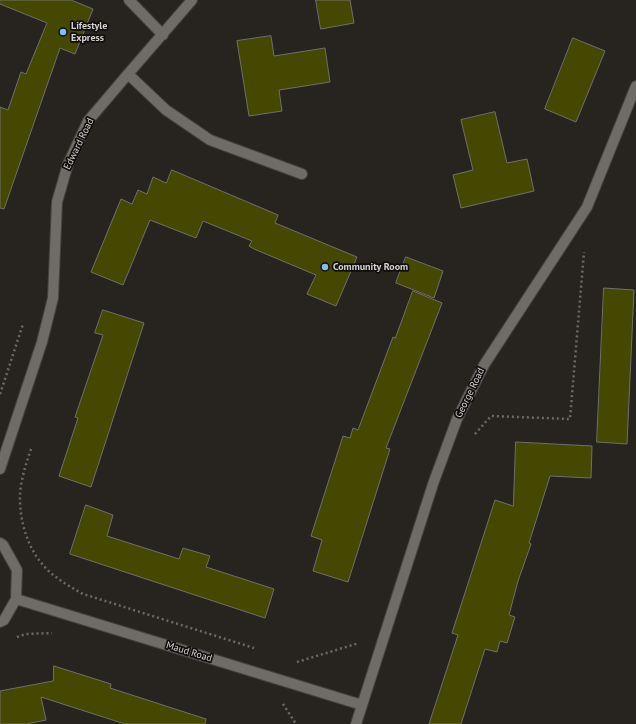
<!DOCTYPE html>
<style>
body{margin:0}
canvas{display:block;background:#272420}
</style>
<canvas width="636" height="724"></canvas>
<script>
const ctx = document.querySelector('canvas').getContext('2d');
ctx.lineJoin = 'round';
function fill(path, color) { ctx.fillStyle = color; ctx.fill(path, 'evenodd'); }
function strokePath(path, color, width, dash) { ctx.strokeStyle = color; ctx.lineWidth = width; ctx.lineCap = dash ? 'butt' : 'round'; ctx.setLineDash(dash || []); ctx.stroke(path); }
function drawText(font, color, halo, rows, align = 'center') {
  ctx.font = font + ' "PT Sans",sans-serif'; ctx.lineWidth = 3.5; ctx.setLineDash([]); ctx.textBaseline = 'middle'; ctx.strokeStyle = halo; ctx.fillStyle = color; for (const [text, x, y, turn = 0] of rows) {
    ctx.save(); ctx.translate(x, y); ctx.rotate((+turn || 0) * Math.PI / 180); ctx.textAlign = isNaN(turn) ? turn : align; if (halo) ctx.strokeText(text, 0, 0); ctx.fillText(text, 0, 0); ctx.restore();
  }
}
const building = new Path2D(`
 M 0,0 L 71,0 L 93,9 L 75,54 L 60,48 L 4,209 L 0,208 L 0,107 L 8,110 L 21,72 L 26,74 L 47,23 L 0,4 Z
 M 316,0 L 350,0 L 354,23 L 321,29 Z
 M 271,36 L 274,56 L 325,48 L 330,82 L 279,90 L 282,111 L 249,116 L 237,41 Z
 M 573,38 L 605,51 L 576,122 L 545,109 Z
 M 495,112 L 507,163 L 527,159 L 534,191 L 461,208 L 453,175 L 473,170 L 461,120 Z
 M 172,170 L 278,215 L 275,223 L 357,257 L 336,306 L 307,294 L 316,275 L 254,249 L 249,246 L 252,241 L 203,221 L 196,238 L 150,220 L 123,285 L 91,272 L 121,199 L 132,204 L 138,190 L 147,194 L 153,177 L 166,183 Z
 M 406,257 L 443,271 L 434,298 L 396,283 Z
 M 604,288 L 634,290 L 627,444 L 597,442 Z
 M 413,291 L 442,303 L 386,448 L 390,449 L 348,582 L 313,571 L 322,540 L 311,536 L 343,436 L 350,438 L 353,428 L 358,430 L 393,337 L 395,338 Z
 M 103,310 L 144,323 L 91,487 L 59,476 L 78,418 L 75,417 L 103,335 L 95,333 Z
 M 516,442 L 592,446 L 591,478 L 550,476 L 529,543 L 531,544 L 518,581 L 509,615 L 515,617 L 507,643 L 500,641 L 497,652 L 485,649 L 461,724 L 429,724 L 458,635 L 452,633 L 495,500 L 513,506 Z
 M 86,505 L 113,515 L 107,536 L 179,559 L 183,548 L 210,556 L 206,567 L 274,589 L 265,618 L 70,554 Z
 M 54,666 L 111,684 L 110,688 L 206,719 L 205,724 L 125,724 L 41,697 L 46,720 L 26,724 L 0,724 L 0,691 L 53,681 Z`);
fill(building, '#444801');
strokePath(building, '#6f706a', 1);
const minor = new Path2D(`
 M 129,0 L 163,35
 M 128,74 L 192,0
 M 0,469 L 42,342 L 53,298 L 57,202 L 68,164 L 88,121 L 128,74 L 166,110 L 210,140 L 302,174
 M 0,543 L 3,545 L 17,570 L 16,599 L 4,620 L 0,622
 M 16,599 L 362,705
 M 356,724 L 433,484 L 457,419 L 484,365 L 587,207 L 636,86`);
strokePath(minor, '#43413e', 12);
strokePath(new Path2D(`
 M 0,394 L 23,324
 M 475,434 L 491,416 L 570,419 L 584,252
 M 31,449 C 26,464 21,479 20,494 C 19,519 27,547 43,565 C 54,578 69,586 83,594 L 254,648
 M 17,637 L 26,634 L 52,633
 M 297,662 L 359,643
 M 283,704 L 296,724`), '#6c6a66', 2.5, [2, 3]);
strokePath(minor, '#6f6c67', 10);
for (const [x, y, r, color] of [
 [63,32,4,"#83bcfa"],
 [325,267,4,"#83bcfa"]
]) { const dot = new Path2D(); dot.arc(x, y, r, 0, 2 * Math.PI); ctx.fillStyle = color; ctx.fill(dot); strokePath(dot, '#0f0e0c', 1.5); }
drawText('bold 10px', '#d6d4d2', '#0f0e0c', [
 ["Lifestyle",71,26],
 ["Express",71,38],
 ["Community Room",333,267]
], 'left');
drawText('10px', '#d6d4d2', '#0f0e0c', [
 ["Edward Road",79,144,-64],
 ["George Road",470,393,-64],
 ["Maud Road",189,652,17]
]);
</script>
